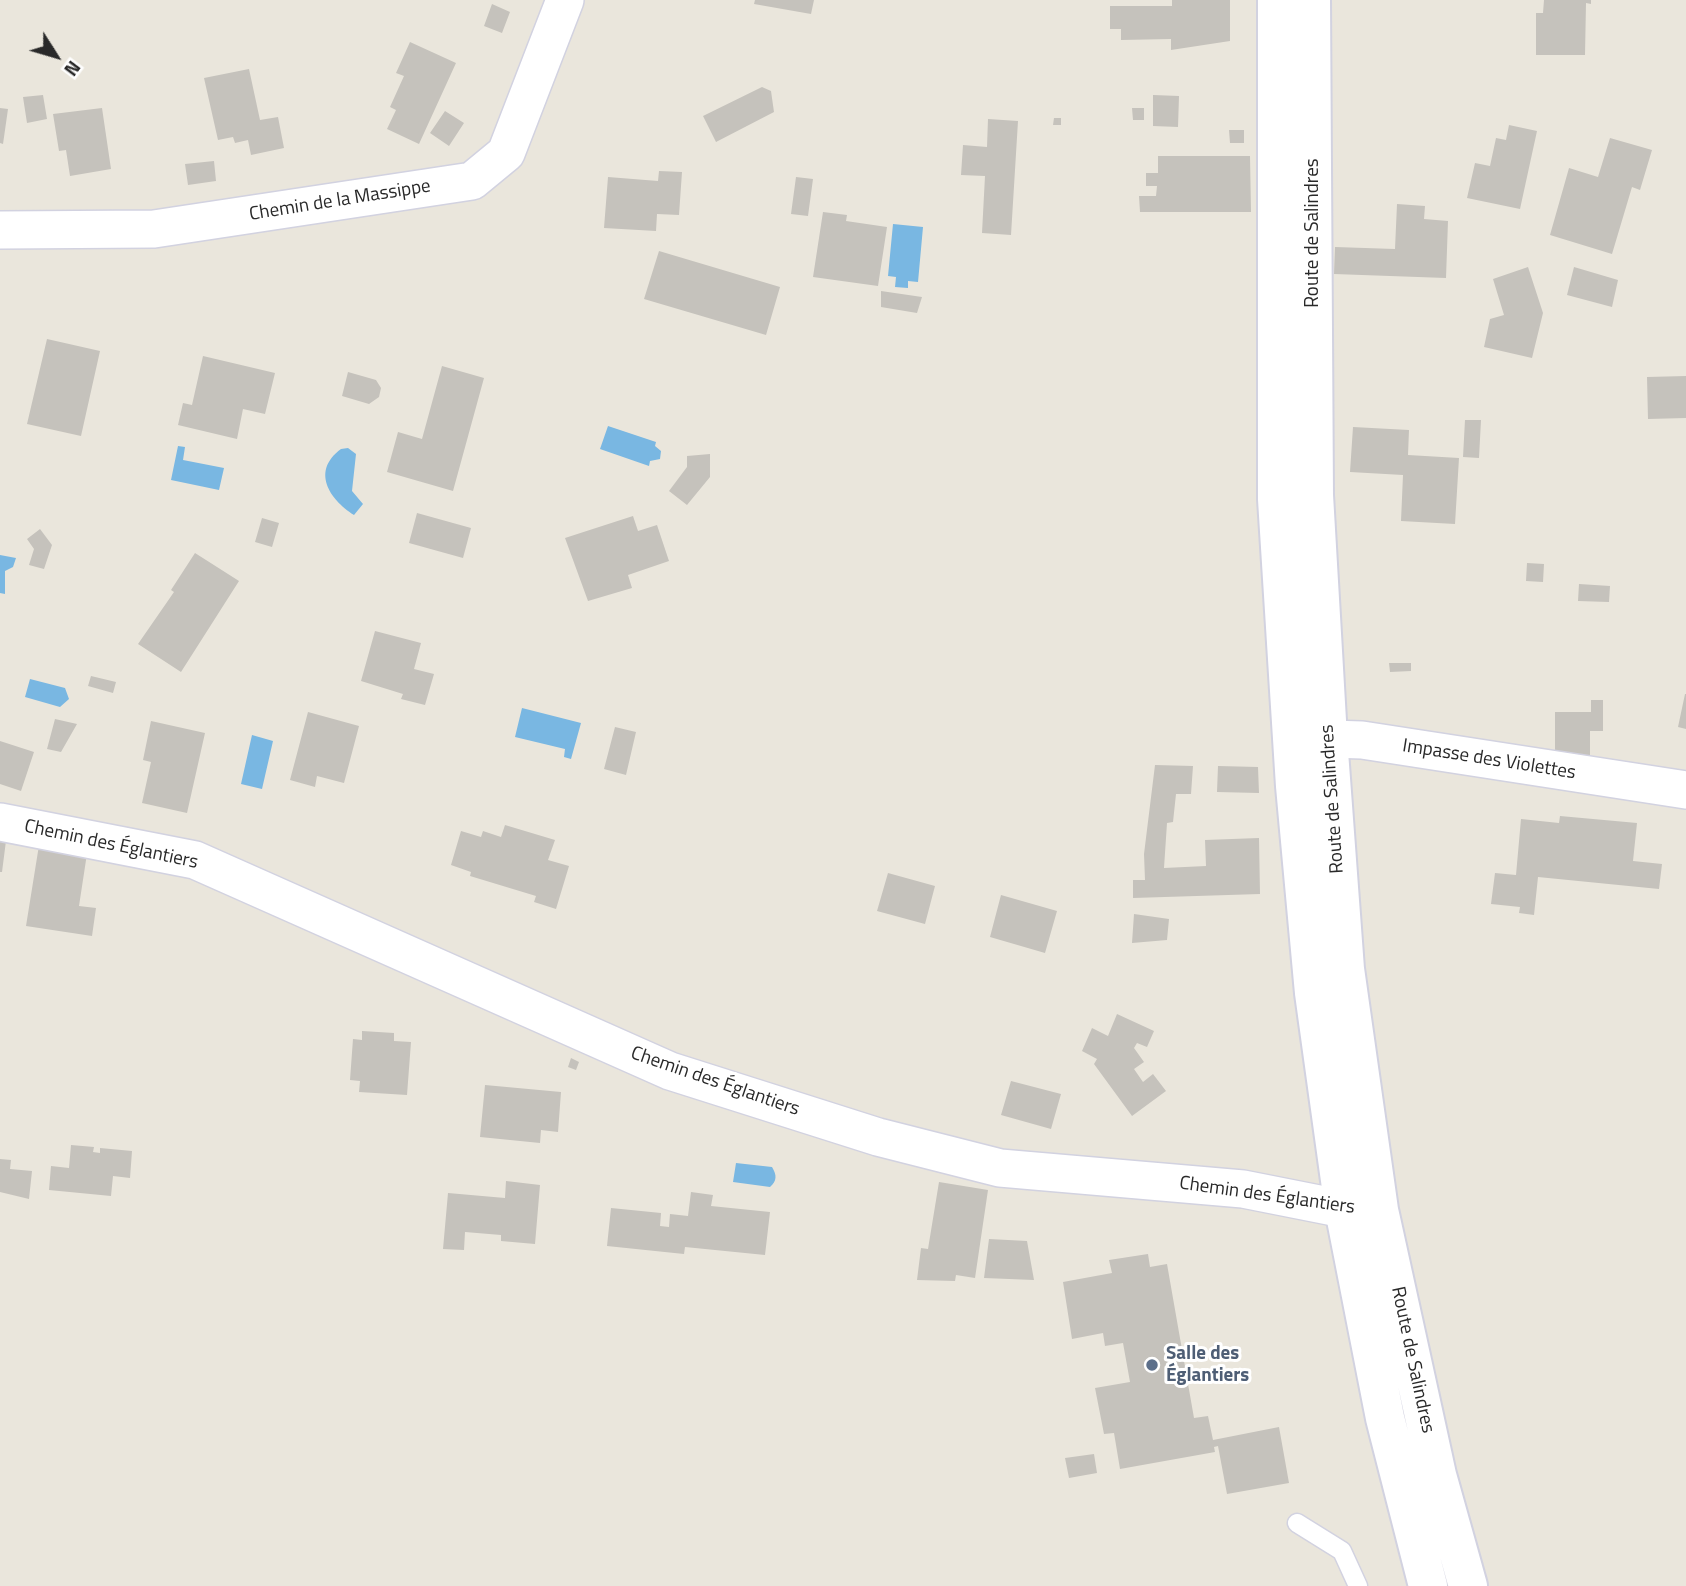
<!DOCTYPE html>
<meta charset="utf-8">
<style>
body{margin:0}
#map{position:relative;width:1686px;height:1586px;overflow:hidden;background:#eae6dc;font-family:"Titillium Web",sans-serif}
canvas{display:block}
.north{position:absolute;left:21px;top:21px;width:70px;height:70px;-webkit-text-stroke:5px #fff;paint-order:stroke;rotate:127deg;font-size:19px;font-weight:700;line-height:28px;text-align:center;color:#292929}
.north::after{content:'';display:block;margin:auto;width:24px;height:32px;background:#292929;clip-path:polygon(50% 0,100% 100%,50% 72%,0 100%)}
</style>
<div id="map">
<canvas width="1686" height="1586"></canvas>
<div class="north">N</div>
</div>
<script>
const ctx = document.querySelector('canvas').getContext('2d');
ctx.lineJoin = 'round';
function fill(path, color) { ctx.fillStyle = color; ctx.fill(path, 'evenodd'); }
function strokePath(path, color, width, dash) { ctx.strokeStyle = color; ctx.lineWidth = width; ctx.lineCap = dash ? 'butt' : 'round'; ctx.setLineDash(dash || []); ctx.stroke(path); }
function drawText(font, color, halo, rows, align = 'center') {
  ctx.font = font + ' "Titillium Web",sans-serif'; ctx.lineWidth = 6; ctx.setLineDash([]); ctx.textBaseline = 'middle'; ctx.strokeStyle = halo; ctx.fillStyle = color; for (const [text, x, y, turn = 0] of rows) {
    ctx.save(); ctx.translate(x, y); ctx.rotate((+turn || 0) * Math.PI / 180); ctx.textAlign = isNaN(turn) ? turn : align; if (halo) ctx.strokeText(text, 0, 0); ctx.fillText(text, 0, 0); ctx.restore();
  }
}
fill(new Path2D(`
 M 893,224 L 923,227 L 918,282 L 908,281 L 908,288 L 895,287 L 896,277 L 888,276 Z
 M 608,426 L 656,442 L 655,446 L 661,451 L 660,459 L 650,461 L 649,466 L 600,449 Z
 M 178,446 L 185,447 L 183,460 L 224,468 L 219,490 L 171,480 Z
 M 341,449 L 348,448 L 356,454 L 352,491 L 363,504 L 354,515 C 329,499 311,471 341,449 Z
 M 0,555 L 16,558 L 13,567 L 5,571 L 5,594 L 0,593 Z
 M 30,679 L 65,688 L 69,699 L 60,707 L 25,697 Z
 M 522,708 L 581,723 L 571,759 L 564,757 L 565,749 L 515,737 Z
 M 252,735 L 273,741 L 262,789 L 241,784 Z
 M 736,1163 L 772,1167 C 777,1175 777,1181 770,1187 L 733,1182 Z`), '#79b7e2');
fill(new Path2D(`
 M 755,0 L 814,0 L 811,14 L 754,4 Z
 M 1172,0 L 1230,0 L 1230,41 L 1171,50 L 1171,39 L 1121,40 L 1121,29 L 1110,29 L 1110,6 L 1172,6 Z
 M 1544,0 L 1591,0 L 1591,4 L 1586,3 L 1585,55 L 1536,55 L 1536,13 L 1543,13 Z
 M 492,4 L 510,12 L 502,33 L 484,26 Z
 M 410,42 L 456,63 L 419,144 L 387,129 L 396,110 L 390,107 L 404,76 L 396,73 Z
 M 249,69 L 260,120 L 278,117 L 284,148 L 251,155 L 248,140 L 235,143 L 233,137 L 218,140 L 204,78 Z
 M 762,87 L 771,91 L 774,112 L 716,142 L 703,116 Z
 M 43,95 L 47,119 L 27,123 L 23,97 Z
 M 1153,95 L 1179,96 L 1178,127 L 1153,126 Z
 M 0,108 L 8,109 L 3,144 L 0,143 Z
 M 102,108 L 111,169 L 70,176 L 66,150 L 59,151 L 53,114 Z
 M 1132,108 L 1144,108 L 1144,120 L 1133,120 Z
 M 445,111 L 464,123 L 449,146 L 430,133 Z
 M 1054,118 L 1061,118 L 1061,125 L 1053,125 Z
 M 988,119 L 1018,121 L 1011,235 L 982,233 L 985,176 L 961,175 L 963,145 L 987,147 Z
 M 1509,125 L 1537,131 L 1520,209 L 1467,198 L 1475,163 L 1490,166 L 1496,138 L 1506,140 Z
 M 1229,130 L 1244,130 L 1244,143 L 1230,143 Z
 M 1610,138 L 1652,150 L 1640,190 L 1632,187 L 1612,254 L 1550,235 L 1569,168 L 1598,177 Z
 M 1158,156 L 1250,156 L 1251,212 L 1140,212 L 1139,196 L 1156,196 L 1157,186 L 1146,186 L 1146,173 L 1158,173 Z
 M 214,161 L 216,181 L 188,185 L 185,164 Z
 M 659,171 L 682,172 L 679,215 L 657,214 L 656,231 L 604,228 L 608,177 L 658,181 Z
 M 796,177 L 813,179 L 808,216 L 791,214 Z
 M 1397,204 L 1425,206 L 1424,219 L 1448,221 L 1446,278 L 1334,274 L 1335,247 L 1395,249 Z
 M 823,212 L 847,215 L 846,221 L 887,227 L 878,286 L 813,277 Z
 M 659,251 L 780,287 L 766,335 L 644,299 Z
 M 1528,267 L 1543,313 L 1532,358 L 1484,347 L 1490,319 L 1504,315 L 1493,279 Z
 M 1574,267 L 1618,280 L 1612,307 L 1567,295 Z
 M 881,291 L 922,297 L 917,313 L 881,307 Z
 M 47,339 L 100,351 L 81,436 L 27,424 Z
 M 203,356 L 275,373 L 265,414 L 243,409 L 237,439 L 178,425 L 183,403 L 192,405 Z
 M 442,366 L 484,378 L 453,491 L 387,472 L 398,432 L 422,439 Z
 M 348,372 L 376,380 L 381,388 L 379,397 L 369,404 L 342,396 Z
 M 1686,376 L 1686,418 L 1648,419 L 1647,377 Z
 M 1465,420 L 1481,420 L 1479,458 L 1463,457 Z
 M 1353,427 L 1409,430 L 1408,455 L 1459,458 L 1455,524 L 1401,521 L 1403,475 L 1350,472 Z
 M 710,454 L 710,477 L 687,505 L 669,491 L 687,467 L 687,456 Z
 M 417,513 L 471,528 L 463,558 L 409,543 Z
 M 633,516 L 638,531 L 657,525 L 669,561 L 628,575 L 632,588 L 588,601 L 565,538 Z
 M 262,518 L 279,523 L 272,547 L 255,542 Z
 M 40,529 L 52,545 L 44,569 L 29,565 L 34,549 L 27,539 Z
 M 195,553 L 239,581 L 181,672 L 138,644 L 174,592 L 171,590 Z
 M 1527,563 L 1544,564 L 1543,582 L 1526,581 Z
 M 1579,584 L 1610,586 L 1609,602 L 1578,601 Z
 M 375,631 L 421,643 L 414,669 L 434,674 L 425,705 L 401,699 L 403,694 L 361,681 Z
 M 1389,663 L 1411,663 L 1411,671 L 1390,672 Z
 M 91,676 L 116,682 L 113,693 L 88,686 Z
 M 1685,694 L 1686,694 L 1686,729 L 1678,727 Z
 M 1591,700 L 1603,700 L 1603,731 L 1590,731 L 1590,755 L 1555,755 L 1555,712 L 1591,712 Z
 M 308,712 L 359,726 L 344,783 L 317,776 L 315,787 L 290,780 Z
 M 55,719 L 77,724 L 61,752 L 47,749 Z
 M 151,721 L 205,733 L 187,813 L 142,803 L 151,762 L 143,760 Z
 M 615,727 L 636,732 L 626,775 L 604,769 Z
 M 0,741 L 34,752 L 21,791 L 0,784 Z
 M 1155,765 L 1193,766 L 1191,794 L 1176,794 L 1173,822 L 1167,823 L 1164,868 L 1206,866 L 1205,840 L 1259,838 L 1260,894 L 1133,898 L 1133,880 L 1145,880 L 1144,854 Z
 M 1218,766 L 1258,767 L 1259,793 L 1217,792 Z
 M 1560,816 L 1637,823 L 1633,861 L 1662,864 L 1659,889 L 1538,877 L 1534,915 L 1519,913 L 1520,907 L 1491,904 L 1495,873 L 1516,875 L 1521,819 L 1559,823 Z
 M 505,825 L 555,840 L 548,860 L 569,866 L 556,909 L 534,902 L 536,896 L 470,876 L 471,872 L 451,865 L 461,831 L 481,837 L 483,831 L 501,837 Z
 M 0,832 L 7,833 L 2,872 L 0,872 Z
 M 40,839 L 88,847 L 79,906 L 96,908 L 92,936 L 26,926 Z
 M 888,873 L 935,886 L 925,924 L 877,911 Z
 M 1001,895 L 1057,911 L 1045,953 L 990,937 Z
 M 1134,914 L 1169,919 L 1167,940 L 1132,943 Z
 M 1117,1014 L 1154,1031 L 1147,1047 L 1137,1043 L 1134,1048 L 1144,1062 L 1134,1069 L 1143,1082 L 1153,1074 L 1166,1091 L 1132,1116 L 1094,1064 L 1097,1059 L 1082,1051 L 1092,1028 L 1108,1036 Z
 M 362,1031 L 394,1033 L 394,1041 L 411,1042 L 407,1095 L 359,1092 L 360,1081 L 350,1080 L 353,1039 L 362,1040 Z
 M 571,1058 L 579,1062 L 576,1070 L 568,1067 Z
 M 1011,1081 L 1061,1094 L 1051,1129 L 1001,1115 Z
 M 485,1085 L 561,1092 L 558,1132 L 541,1130 L 540,1143 L 480,1137 Z
 M 71,1145 L 94,1147 L 93,1152 L 100,1153 L 100,1148 L 132,1151 L 130,1178 L 113,1176 L 111,1196 L 49,1190 L 51,1166 L 69,1168 Z
 M 0,1159 L 11,1160 L 10,1169 L 32,1171 L 29,1199 L 0,1192 Z
 M 506,1181 L 540,1185 L 535,1244 L 501,1241 L 501,1235 L 465,1232 L 464,1250 L 443,1249 L 448,1193 L 505,1198 Z
 M 939,1182 L 988,1190 L 975,1278 L 956,1275 L 955,1281 L 917,1280 L 921,1248 L 928,1249 Z
 M 691,1192 L 713,1195 L 711,1206 L 770,1212 L 765,1255 L 685,1247 L 684,1254 L 607,1246 L 611,1208 L 661,1213 L 660,1226 L 669,1227 L 670,1214 L 688,1216 Z
 M 989,1239 L 1027,1241 L 1034,1280 L 984,1278 Z
 M 1148,1254 L 1150,1267 L 1167,1264 L 1194,1418 L 1208,1416 L 1213,1440 L 1279,1427 L 1289,1483 L 1227,1494 L 1218,1446 L 1214,1447 L 1215,1452 L 1120,1469 L 1114,1433 L 1104,1434 L 1095,1388 L 1130,1382 L 1123,1343 L 1105,1346 L 1103,1333 L 1072,1339 L 1063,1282 L 1112,1273 L 1109,1260 Z
 M 1094,1454 L 1097,1473 L 1069,1478 L 1065,1458 Z`), '#c5c2bc');
const service = new Path2D(`
 M 1297,1523 L 1342,1551 L 1358,1586`);
const minor = new Path2D(`
 M 0,230 L 154,229 L 472,181 L 506,153 L 565,0
 M 1299,738 L 1362,740 L 1686,790
 M 0,822 L 195,860 L 670,1071 L 878,1137 L 1000,1168 L 1243,1189 L 1344,1209 L 1375,1210`);
const secondary = new Path2D(`
 M 1277,0 L 1277,499 L 1295,786 L 1314,993 L 1344,1209 L 1385,1418 L 1428,1586
 M 1311,0 L 1314,495 L 1328,738 L 1345,969 L 1379,1210 L 1437,1475 L 1468,1586`);
strokePath(service, '#d2d2e0', 21);
strokePath(minor, '#d2d2e0', 40);
strokePath(secondary, '#d2d2e0', 42);
strokePath(service, '#fff', 18);
strokePath(minor, '#fff', 37);
strokePath(secondary, '#fff', 38);
for (const [x, y, r, color] of [
 [1152,1365,7,"#5c6f8a"]
]) { const dot = new Path2D(); dot.arc(x, y, r, 0, 2 * Math.PI); ctx.fillStyle = color; ctx.fill(dot); strokePath(dot, '#fff', 2.5); }
drawText('19px', '#292929', '#fff', [
 ["Chemin de la Massippe",340,201,-9],
 ["Route de Salindres",1313,233,-90],
 ["Impasse des Violettes",1489,760,9],
 ["Route de Salindres",1333,799,-94],
 ["Chemin des Églantiers",111,845,12],
 ["Chemin des Églantiers",715,1082,19],
 ["Chemin des Églantiers",1267,1196,8],
 ["Route de Salindres",1412,1360,78]
]);
drawText('bold 19px', '#4e5e75', '#fff', [
 ["Salle des",1166,1354],
 ["Églantiers",1166,1376]
], 'left');
</script>
